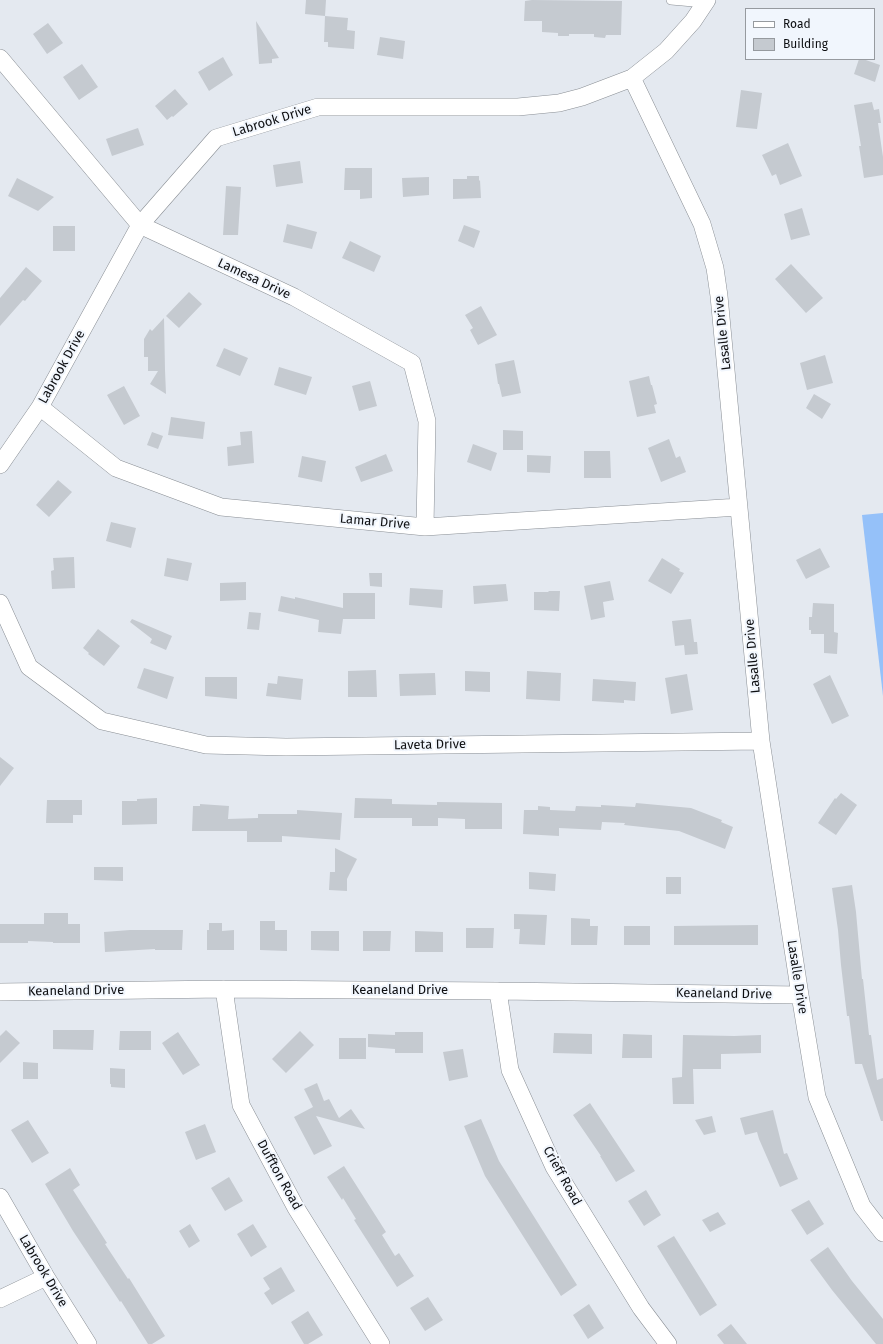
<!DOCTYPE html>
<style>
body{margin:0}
#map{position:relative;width:883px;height:1344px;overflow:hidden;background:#e4e9f0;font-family:"Fira Sans",sans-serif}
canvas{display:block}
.legend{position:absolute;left:745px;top:8px;width:130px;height:52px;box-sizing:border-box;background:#f1f6fd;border:1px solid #969a9f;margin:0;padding:5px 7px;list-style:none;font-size:12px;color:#0e0f12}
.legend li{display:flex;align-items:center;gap:8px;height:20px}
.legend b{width:20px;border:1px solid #969a9f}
</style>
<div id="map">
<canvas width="883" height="1344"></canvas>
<ul class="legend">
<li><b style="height:5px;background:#fff"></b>Road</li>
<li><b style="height:11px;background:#c5cad0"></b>Building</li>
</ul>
</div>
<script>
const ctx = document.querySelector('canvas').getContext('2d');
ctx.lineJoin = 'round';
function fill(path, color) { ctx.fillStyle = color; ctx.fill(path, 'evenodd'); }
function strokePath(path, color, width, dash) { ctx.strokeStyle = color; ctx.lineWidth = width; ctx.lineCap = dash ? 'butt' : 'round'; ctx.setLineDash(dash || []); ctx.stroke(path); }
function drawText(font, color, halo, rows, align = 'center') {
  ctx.font = font + ' "Fira Sans",sans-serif'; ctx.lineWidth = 4; ctx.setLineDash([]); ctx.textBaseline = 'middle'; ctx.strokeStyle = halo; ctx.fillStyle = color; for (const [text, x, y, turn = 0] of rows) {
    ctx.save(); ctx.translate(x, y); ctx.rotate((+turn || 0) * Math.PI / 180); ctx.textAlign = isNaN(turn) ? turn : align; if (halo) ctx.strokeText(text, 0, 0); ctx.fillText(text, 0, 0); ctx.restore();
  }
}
fill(new Path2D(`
 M 883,513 L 883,696 L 862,515 Z`), '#95c1f9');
fill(new Path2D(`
 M 306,0 L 326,0 L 325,16 L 305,14 Z
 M 532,0 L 622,1 L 621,35 L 606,35 L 605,38 L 594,37 L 594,34 L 569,34 L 569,36 L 558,36 L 558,33 L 542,32 L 542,21 L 524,21 L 525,1 Z
 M 325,16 L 348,18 L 347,30 L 355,31 L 354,49 L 328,47 L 328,42 L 324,42 Z
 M 256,21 L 279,58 L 272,59 L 272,63 L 259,64 Z
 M 48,23 L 63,43 L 47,54 L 33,34 Z
 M 380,37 L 405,41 L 403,59 L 377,55 Z
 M 223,57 L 233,75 L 209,91 L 198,72 Z
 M 859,59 L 863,59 L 880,65 L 875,82 L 854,74 Z
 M 82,64 L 98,87 L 79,100 L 63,77 Z
 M 175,89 L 188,104 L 173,117 L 172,116 L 167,120 L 155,106 Z
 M 741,90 L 762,93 L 757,129 L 736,127 Z
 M 872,102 L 874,110 L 879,109 L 881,123 L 878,123 L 883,157 L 883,175 L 864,178 L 859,146 L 861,146 L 854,105 Z
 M 138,128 L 144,145 L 112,156 L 106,139 Z
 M 788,143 L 802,176 L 780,185 L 776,174 L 772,176 L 762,155 Z
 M 300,161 L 303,183 L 276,187 L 273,165 Z
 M 345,168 L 372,168 L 372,198 L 360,199 L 360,190 L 344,190 Z
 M 467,176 L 479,176 L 479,181 L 480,180 L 481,198 L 453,199 L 453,179 L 467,179 Z
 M 429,177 L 429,195 L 403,197 L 402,178 Z
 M 17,178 L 54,197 L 38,211 L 8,196 Z
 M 226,186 L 241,187 L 238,235 L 223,235 Z
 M 802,208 L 810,235 L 791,240 L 784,214 Z
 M 287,224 L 317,232 L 312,249 L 283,242 Z
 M 464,225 L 480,231 L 474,248 L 458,241 Z
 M 53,226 L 75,226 L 75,251 L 53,251 Z
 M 350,241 L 381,256 L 374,272 L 342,258 Z
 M 791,264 L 823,298 L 806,313 L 775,279 Z
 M 26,267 L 42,281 L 25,301 L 23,300 L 0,326 L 0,298 Z
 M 189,292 L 202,304 L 179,328 L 166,316 Z
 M 481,306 L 497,335 L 478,345 L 470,330 L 473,328 L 465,315 Z
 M 164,318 L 165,370 L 166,394 L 150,384 L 158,371 L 148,371 L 148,357 L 144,357 L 144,339 L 150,329 L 152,331 Z
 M 224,348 L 248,358 L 240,376 L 216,366 Z
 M 825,355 L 833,383 L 807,390 L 800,363 Z
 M 514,360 L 521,393 L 502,397 L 499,384 L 498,384 L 495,364 Z
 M 279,367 L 312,377 L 306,395 L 274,385 Z
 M 649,376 L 651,385 L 652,385 L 657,404 L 654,405 L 656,413 L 637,417 L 629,381 Z
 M 370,381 L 377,406 L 359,411 L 352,386 Z
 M 124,386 L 140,416 L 124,425 L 107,395 Z
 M 814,394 L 831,404 L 822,419 L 806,408 Z
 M 171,417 L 205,422 L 203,439 L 168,435 Z
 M 503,430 L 523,431 L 523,450 L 503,450 Z
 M 252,431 L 254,463 L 228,466 L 227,447 L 241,445 L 240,432 Z
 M 152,432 L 163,436 L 158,449 L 147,445 Z
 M 669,439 L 676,458 L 680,456 L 686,472 L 661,482 L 648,448 Z
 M 473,444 L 497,453 L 491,471 L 467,462 Z
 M 584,451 L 610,451 L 611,478 L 584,478 Z
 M 386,454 L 393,471 L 361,482 L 355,467 Z
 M 527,455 L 551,456 L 550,473 L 527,472 Z
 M 302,456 L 326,461 L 322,482 L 298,477 Z
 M 58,480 L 72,492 L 49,517 L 36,505 Z
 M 111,522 L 136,528 L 131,548 L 106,541 Z
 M 820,548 L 830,567 L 806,579 L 796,560 Z
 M 74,557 L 75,588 L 52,589 L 51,571 L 54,570 L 53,558 Z
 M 167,558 L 192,563 L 188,581 L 164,576 Z
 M 662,558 L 680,569 L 679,571 L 684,573 L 671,594 L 648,581 Z
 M 369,573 L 382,573 L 382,587 L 370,586 Z
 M 610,581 L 614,600 L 603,602 L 605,617 L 591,620 L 584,586 Z
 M 246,582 L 246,600 L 220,601 L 220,583 Z
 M 506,584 L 508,601 L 474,604 L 473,586 Z
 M 410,588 L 443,590 L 442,608 L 409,605 Z
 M 549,591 L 560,591 L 559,611 L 534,610 L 534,592 L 548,592 Z
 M 343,593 L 375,593 L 375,619 L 343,619 L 341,634 L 318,632 L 319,620 L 278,611 L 281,596 L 295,599 L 295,597 L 343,608 Z
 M 813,603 L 834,604 L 834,632 L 838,633 L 837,654 L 824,653 L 824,634 L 811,634 L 811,630 L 809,630 L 809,617 L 812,617 Z
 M 249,612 L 261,613 L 259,630 L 247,629 Z
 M 132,619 L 172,636 L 166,650 L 150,643 L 152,639 L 130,622 Z
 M 691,619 L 694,642 L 697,642 L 698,654 L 685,655 L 684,645 L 675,646 L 672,621 Z
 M 98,629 L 120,646 L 104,666 L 88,654 L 89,653 L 83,648 Z
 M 144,668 L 174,677 L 167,699 L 137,688 Z
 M 376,670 L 377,697 L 348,697 L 348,671 Z
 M 465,671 L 490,672 L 490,692 L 465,691 Z
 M 527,671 L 561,673 L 560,701 L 526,699 Z
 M 435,673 L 436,695 L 400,696 L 399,674 Z
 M 687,674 L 693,710 L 671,714 L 665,678 Z
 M 830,675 L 849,716 L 832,724 L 813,684 Z
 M 278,676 L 303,679 L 301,700 L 266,696 L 268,683 L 277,684 Z
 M 205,677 L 237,677 L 237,699 L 205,696 Z
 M 593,679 L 636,682 L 635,701 L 624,700 L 624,703 L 592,701 Z
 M 0,757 L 14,768 L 0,786 Z
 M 841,793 L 857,805 L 836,835 L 818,823 L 835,798 L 836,799 Z
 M 157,798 L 157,824 L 122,825 L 122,801 L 137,801 L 137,799 Z
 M 355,798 L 392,799 L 392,804 L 437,805 L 437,802 L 502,803 L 502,829 L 465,829 L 465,819 L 438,818 L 438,826 L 412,826 L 412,818 L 354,818 Z
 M 47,800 L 82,800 L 82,815 L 73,815 L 73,823 L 46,823 Z
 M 636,803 L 691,808 L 722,820 L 721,822 L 733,827 L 725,849 L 679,831 L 624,825 L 625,823 L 602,822 L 601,830 L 559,828 L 559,836 L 523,834 L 524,810 L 538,810 L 538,806 L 550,807 L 550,810 L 575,811 L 576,806 L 601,807 L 601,805 L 635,807 Z
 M 200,804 L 229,806 L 228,819 L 258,818 L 258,814 L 297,814 L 297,810 L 342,813 L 340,840 L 282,836 L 282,842 L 247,842 L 247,831 L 192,831 L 193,806 L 200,806 Z
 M 335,848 L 357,859 L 347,879 L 347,891 L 329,890 L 330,872 L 335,872 Z
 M 94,867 L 123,867 L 123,881 L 94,880 Z
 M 529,872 L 556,874 L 555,891 L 529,889 Z
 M 666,877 L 681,877 L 681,894 L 666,894 Z
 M 852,885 L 856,912 L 862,979 L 863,979 L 869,1035 L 871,1035 L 877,1080 L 883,1078 L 883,1121 L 881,1121 L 862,1064 L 855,1064 L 849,1016 L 847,1016 L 841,965 L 838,930 L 832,888 Z
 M 44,913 L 68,913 L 68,924 L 80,924 L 80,943 L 53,943 L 53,942 L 28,941 L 28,943 L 0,943 L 0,924 L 44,924 Z
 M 514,914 L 547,915 L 545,945 L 519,944 L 520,929 L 514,929 Z
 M 571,918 L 590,919 L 590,926 L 598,926 L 597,945 L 571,945 Z
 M 260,921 L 275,921 L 275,930 L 287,930 L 287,951 L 260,950 Z
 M 209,923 L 222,923 L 222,931 L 234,930 L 234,950 L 207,950 L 207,930 L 209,930 Z
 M 758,925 L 758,945 L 674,945 L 674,926 Z
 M 624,926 L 650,926 L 650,945 L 624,945 Z
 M 466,928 L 494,928 L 493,948 L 466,948 Z
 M 130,930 L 183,930 L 182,950 L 155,950 L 155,949 L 105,952 L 104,932 Z
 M 311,931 L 339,931 L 339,951 L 311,950 Z
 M 363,931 L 391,931 L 390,951 L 363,951 Z
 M 415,931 L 443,932 L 443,952 L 415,952 Z
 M 6,1030 L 20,1043 L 0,1063 L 0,1036 Z
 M 53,1030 L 94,1030 L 93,1050 L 53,1049 Z
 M 120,1031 L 151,1031 L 151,1050 L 119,1050 Z
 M 300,1031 L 314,1045 L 286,1073 L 272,1059 Z
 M 178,1032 L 200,1065 L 183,1075 L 162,1043 Z
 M 395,1032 L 423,1032 L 423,1053 L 395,1053 L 395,1049 L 368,1047 L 368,1034 L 395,1035 Z
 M 554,1033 L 592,1034 L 592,1054 L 553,1053 Z
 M 623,1034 L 652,1035 L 652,1058 L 622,1058 Z
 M 683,1035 L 734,1036 L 761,1035 L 761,1053 L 721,1054 L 721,1069 L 693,1069 L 694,1104 L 673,1104 L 672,1078 L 682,1077 Z
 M 339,1038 L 366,1038 L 366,1059 L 339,1059 Z
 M 463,1049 L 468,1077 L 449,1081 L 443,1052 Z
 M 23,1062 L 38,1063 L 38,1079 L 23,1079 Z
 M 110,1068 L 125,1069 L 125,1088 L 111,1087 L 111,1084 L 110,1084 Z
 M 317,1083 L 324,1101 L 329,1099 L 339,1118 L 351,1109 L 365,1129 L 316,1116 L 332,1146 L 314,1155 L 294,1117 L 313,1107 L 304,1089 Z
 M 590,1103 L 635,1171 L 616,1182 L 600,1156 L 601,1156 L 573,1115 Z
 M 773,1110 L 784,1154 L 787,1153 L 798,1179 L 780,1187 L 759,1139 L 757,1132 L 745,1135 L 740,1118 Z
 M 712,1116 L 716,1132 L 704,1135 L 695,1120 Z
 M 481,1119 L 499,1161 L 577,1285 L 561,1296 L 485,1176 L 464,1126 Z
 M 28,1120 L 49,1153 L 32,1163 L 11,1130 Z
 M 205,1124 L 216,1152 L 196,1160 L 185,1132 Z
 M 344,1166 L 386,1232 L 382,1235 L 395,1256 L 399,1253 L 414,1276 L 397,1287 L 354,1220 L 356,1219 L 343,1198 L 342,1200 L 327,1177 Z
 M 70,1168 L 80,1185 L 73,1190 L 107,1243 L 105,1244 L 128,1279 L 129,1278 L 165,1336 L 152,1344 L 148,1344 L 121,1301 L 120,1302 L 73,1231 L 45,1184 Z
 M 229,1177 L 243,1201 L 225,1211 L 211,1188 Z
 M 646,1190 L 661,1215 L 644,1226 L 628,1201 Z
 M 809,1200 L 824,1224 L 807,1235 L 791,1210 Z
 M 718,1212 L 726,1224 L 710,1232 L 702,1220 Z
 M 190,1224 L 200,1241 L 189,1248 L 179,1231 Z
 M 253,1224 L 267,1247 L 251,1257 L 237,1234 Z
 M 674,1236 L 717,1305 L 700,1316 L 657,1246 Z
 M 828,1247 L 852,1281 L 883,1319 L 883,1344 L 876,1344 L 832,1290 L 810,1260 Z
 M 281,1267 L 295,1291 L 272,1305 L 264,1293 L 270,1289 L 263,1278 Z
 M 428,1297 L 443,1320 L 425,1331 L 410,1308 Z
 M 589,1304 L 604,1328 L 588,1339 L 573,1315 Z
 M 308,1311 L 323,1335 L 308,1344 L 304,1344 L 291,1322 Z
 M 731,1324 L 747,1344 L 724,1344 L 717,1335 Z`), '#c5cad0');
const lane = new Path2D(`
 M 671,0 L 705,3`);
const street = new Path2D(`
 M 0,58 L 140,225 L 294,297 L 412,363 L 427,421 L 425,527
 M 632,78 L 702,224 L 715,268 L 719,296 L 761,741 L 800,995 L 817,1097 L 862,1206 L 883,1233
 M 40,407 L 116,468 L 221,507 L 425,527 L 739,507
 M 0,465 L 40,407 L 140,225 L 216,138 L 318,107 L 518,107 L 559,103 L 582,97 L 632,78 L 666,51 L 693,21 L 707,0
 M 0,603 L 29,667 L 102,721 L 206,745 L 286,747 L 761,741
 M 224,989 L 241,1105 L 296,1208 L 381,1344
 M 498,991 L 510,1070 L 554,1167 L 641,1308 L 668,1344
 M 0,992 L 224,989 L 498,991 L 800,995
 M 0,1197 L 46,1277 L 88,1344
 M 0,1299 L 46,1277`);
strokePath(lane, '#898e94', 10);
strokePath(street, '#898e94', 18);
strokePath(lane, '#fff', 9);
strokePath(street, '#fff', 17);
drawText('13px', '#0e0f12', '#f1f6fd', [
 ["Labrook Drive",272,121,-17],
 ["Lamesa Drive",254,279,25],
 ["Lasalle Drive",723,333,-96],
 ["Labrook Drive",62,367,-61],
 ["Lamar Drive",375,522,5],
 ["Lasalle Drive",753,656,-95],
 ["Laveta Drive",430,745,-1],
 ["Lasalle Drive",797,977,81],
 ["Keaneland Drive",400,990],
 ["Keaneland Drive",76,991,-1],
 ["Keaneland Drive",724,994,1],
 ["Duffton Road",279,1175,61],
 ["Crieff Road",562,1176,61],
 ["Labrook Drive",43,1271,59]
]);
</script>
